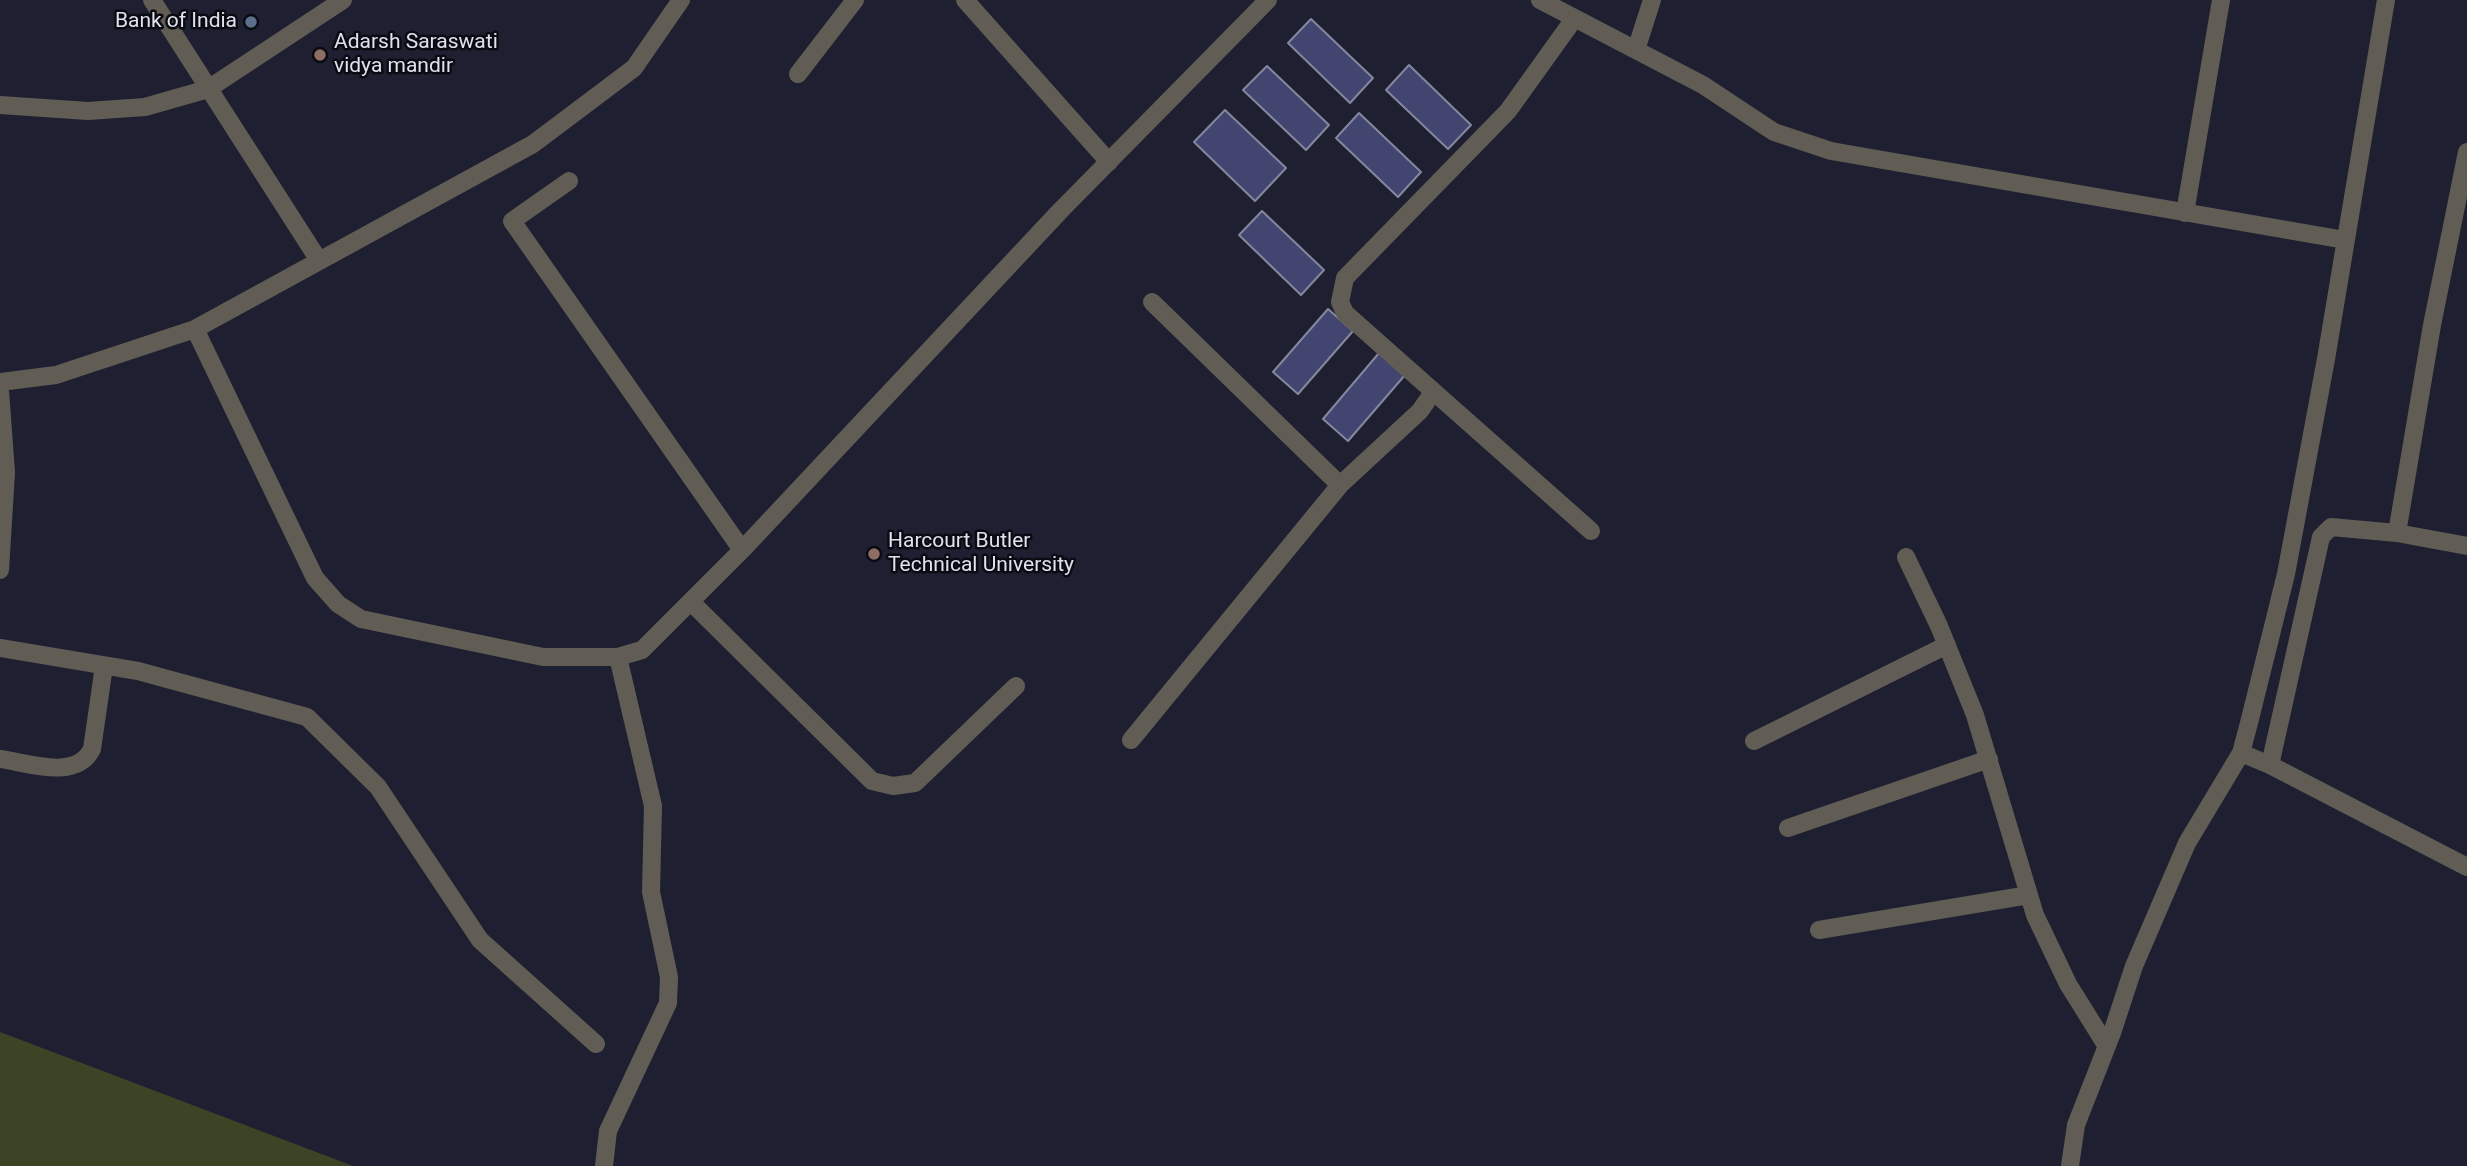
<!DOCTYPE html>
<style>
body{margin:0}
canvas{display:block;background:#1e2032}
</style>
<canvas width="2467" height="1166"></canvas>
<script>
const ctx = document.querySelector('canvas').getContext('2d');
ctx.lineJoin = 'round';
function fill(path, color) { ctx.fillStyle = color; ctx.fill(path, 'evenodd'); }
function strokePath(path, color, width, dash) { ctx.strokeStyle = color; ctx.lineWidth = width; ctx.lineCap = dash ? 'butt' : 'round'; ctx.setLineDash(dash || []); ctx.stroke(path); }
function drawText(font, color, halo, rows, align = 'center') {
  ctx.font = font + ' Roboto,sans-serif'; ctx.lineWidth = 5; ctx.setLineDash([]); ctx.textBaseline = 'middle'; ctx.strokeStyle = halo; ctx.fillStyle = color; for (const [text, x, y, turn = 0] of rows) {
    ctx.save(); ctx.translate(x, y); ctx.rotate((+turn || 0) * Math.PI / 180); ctx.textAlign = isNaN(turn) ? turn : align; if (halo) ctx.strokeText(text, 0, 0); ctx.fillText(text, 0, 0); ctx.restore();
  }
}
fill(new Path2D(`
 M 0,1032 L 353,1166 L 0,1166 Z`), '#3b4525');
const building = new Path2D(`
 M 1311,19 L 1373,78 L 1350,103 L 1288,43 Z
 M 1409,65 L 1471,125 L 1448,149 L 1386,90 Z
 M 1267,66 L 1329,125 L 1306,150 L 1243,90 Z
 M 1225,110 L 1286,168 L 1255,201 L 1194,142 Z
 M 1359,113 L 1421,172 L 1398,197 L 1336,138 Z
 M 1262,211 L 1324,270 L 1301,295 L 1239,235 Z
 M 1328,309 L 1353,331 L 1298,394 L 1273,372 Z
 M 1379,353 L 1405,375 L 1348,441 L 1323,419 Z`);
fill(building, '#41456f');
strokePath(building, '#84879d', 2);
strokePath(new Path2D(`
 M 152,0 L 318,259
 M 965,0 L 1109,162
 M 1540,0 L 1703,85 L 1774,132 L 1831,151 L 2345,240
 M 1574,19 L 1508,111 L 1345,278 L 1340,302 L 1345,313 L 1591,531
 M 1636,50 L 1652,0
 M 798,74 L 855,0
 M 0,105 L 88,111 L 145,107 L 208,89 L 343,0
 M 2467,152 L 2432,325 L 2397,533 L 2467,546
 M 569,181 L 512,221 L 742,550
 M 2185,213 L 2221,0
 M 1152,302 L 1340,485
 M 195,329 L 315,578 L 338,604 L 361,619 L 543,657 L 618,657 L 642,650 L 742,550 L 1061,210 L 1268,0
 M 0,382 L 56,375 L 195,329 L 533,144 L 634,68 L 681,0
 M 0,391 L 6,472 L 0,570
 M 1906,557 L 1939,626 L 1975,715 L 2035,915 L 2068,984 L 2106,1045
 M 692,603 L 872,781 L 893,786 L 915,783 L 1016,686
 M 0,648 L 138,671 L 307,717 L 378,787 L 480,940 L 596,1044
 M 1131,740 L 1340,485 L 1420,411 L 1433,392
 M 1754,741 L 1947,645
 M 2241,753 L 2270,765 L 2321,537 L 2331,527 L 2397,533
 M 0,759 C 29,763 76,781 92,749 L 104,666
 M 2270,765 L 2467,867
 M 1788,828 L 1989,759
 M 1819,930 L 2029,895
 M 604,1166 L 608,1131 L 668,1003 L 669,977 L 651,892 L 653,806 L 618,657
 M 2070,1166 L 2076,1125 L 2112,1033 L 2134,966 L 2187,843 L 2241,753 L 2249,723 L 2286,574 L 2326,359 L 2386,0`), '#625d54', 18);
for (const [x, y, r, color] of [
 [251,22,7,"#5c6f8a"],
 [320,55,7,"#8d6e63"],
 [874,554,7,"#8d6e63"]
]) { const dot = new Path2D(); dot.arc(x, y, r, 0, 2 * Math.PI); ctx.fillStyle = color; ctx.fill(dot); strokePath(dot, '#0a0b12', 2.5); }
drawText('21px', '#dfe1ed', '#0a0b12', [
 ["Bank of India",237,22,"right"],
 ["Adarsh Saraswati",334,43],
 ["vidya mandir",334,67],
 ["Harcourt Butler",888,542],
 ["Technical University",888,566]
], 'left');
</script>
